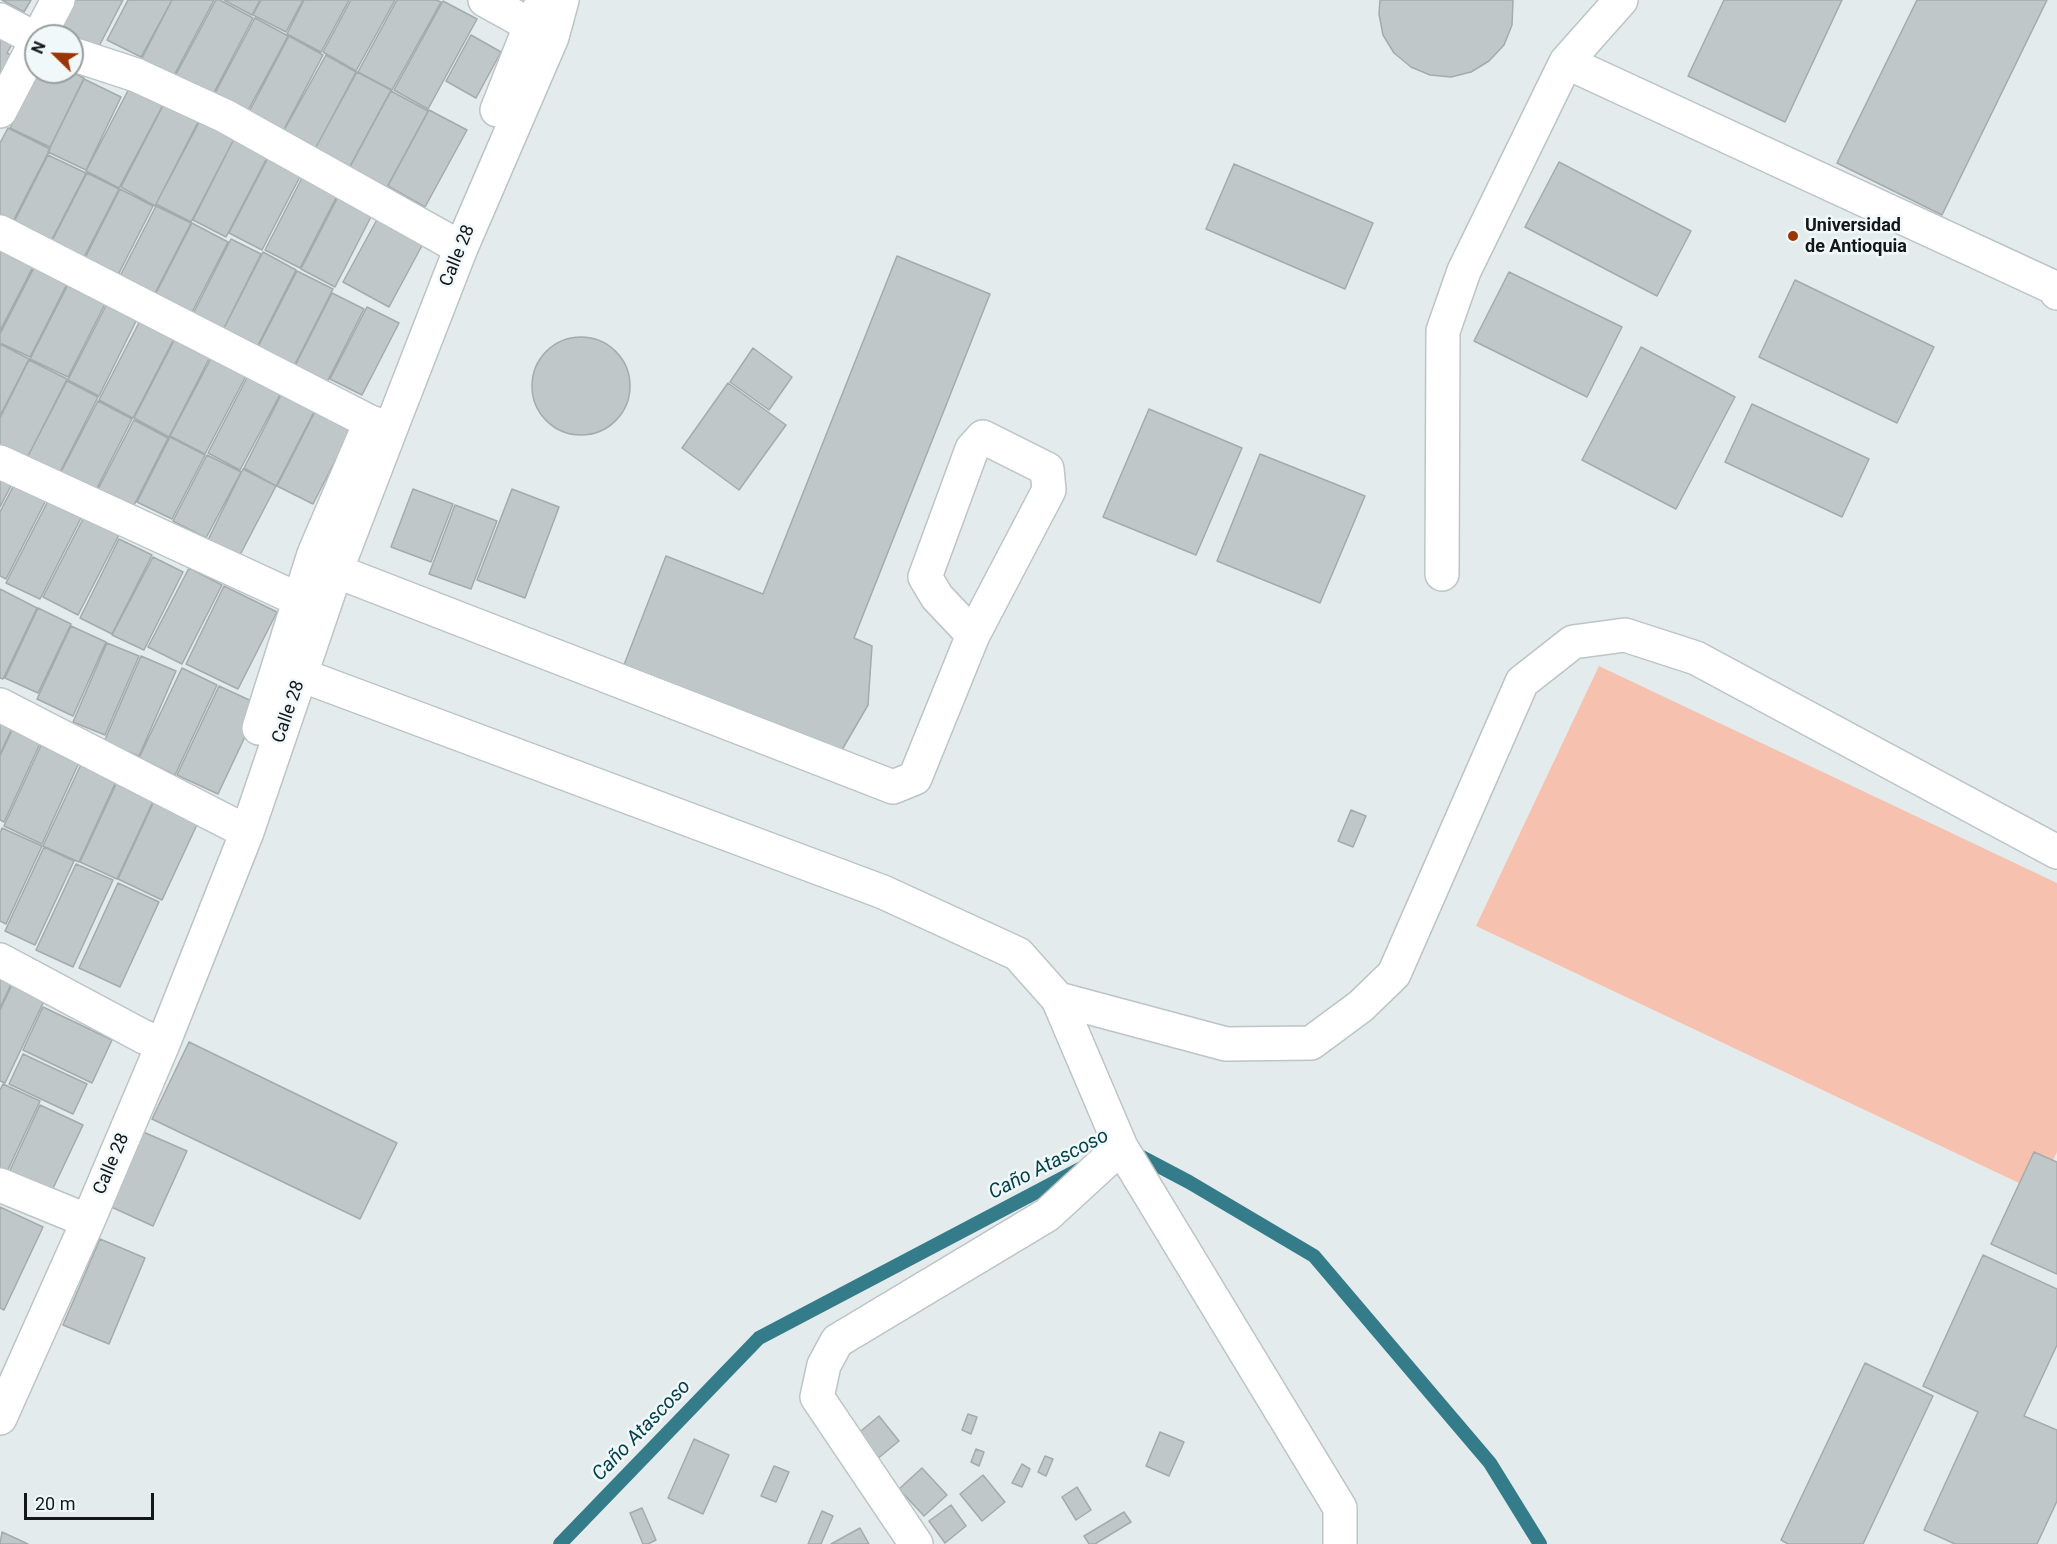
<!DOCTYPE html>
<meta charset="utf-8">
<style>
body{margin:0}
#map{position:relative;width:2057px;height:1544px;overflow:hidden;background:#e4ebed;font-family:Roboto,sans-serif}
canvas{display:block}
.north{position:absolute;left:24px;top:24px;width:60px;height:60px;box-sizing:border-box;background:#f1f8fa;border:2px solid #999e9f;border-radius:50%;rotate:293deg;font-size:16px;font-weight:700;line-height:24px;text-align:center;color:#141717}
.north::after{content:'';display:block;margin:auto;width:21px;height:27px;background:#9a3505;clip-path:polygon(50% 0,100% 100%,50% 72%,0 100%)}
.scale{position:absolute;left:24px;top:1493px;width:130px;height:27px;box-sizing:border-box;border:3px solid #141717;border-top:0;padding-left:8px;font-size:18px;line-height:21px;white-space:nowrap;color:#141717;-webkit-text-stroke:4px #f1f8fa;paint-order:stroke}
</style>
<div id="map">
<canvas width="2057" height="1544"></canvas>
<div class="north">N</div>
<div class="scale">20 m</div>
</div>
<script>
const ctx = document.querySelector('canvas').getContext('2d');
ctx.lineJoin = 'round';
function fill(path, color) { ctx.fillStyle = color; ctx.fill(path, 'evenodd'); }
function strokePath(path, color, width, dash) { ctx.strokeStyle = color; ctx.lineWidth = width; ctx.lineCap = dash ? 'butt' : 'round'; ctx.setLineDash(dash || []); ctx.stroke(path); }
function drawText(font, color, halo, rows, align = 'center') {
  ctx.font = font + ' Roboto,sans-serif'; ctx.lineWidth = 5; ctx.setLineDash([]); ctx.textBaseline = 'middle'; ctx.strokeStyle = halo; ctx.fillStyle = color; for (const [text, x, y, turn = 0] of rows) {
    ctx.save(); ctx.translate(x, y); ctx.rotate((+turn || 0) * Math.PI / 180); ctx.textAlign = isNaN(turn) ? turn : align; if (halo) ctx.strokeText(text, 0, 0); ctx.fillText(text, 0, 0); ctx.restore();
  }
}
fill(new Path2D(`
 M 1599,666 L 2057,883 L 2057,1152 L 2038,1192 L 1476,926 Z`), '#f6c2af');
strokePath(new Path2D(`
 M 1134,1153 L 1189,1182 L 1314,1256 L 1490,1463 L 1540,1544
 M 560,1544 L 759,1338 L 1080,1169`), '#357c8a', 14);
const building = new Path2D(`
 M 2,0 L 31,0 L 24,12 Z
 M 72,0 L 123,0 L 95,54 L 72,43 L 72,36 L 55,34 Z
 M 128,0 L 172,0 L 141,57 L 107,40 Z
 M 172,0 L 214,0 L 172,79 L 140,62 Z
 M 216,0 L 220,0 L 253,18 L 210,100 L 173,80 Z
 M 224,0 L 260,0 L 252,15 Z
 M 261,0 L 303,0 L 286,32 L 253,15 Z
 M 304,0 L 349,0 L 321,52 L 287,34 Z
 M 351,0 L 395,0 L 356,71 L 323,52 Z
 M 397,0 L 436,0 L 441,2 L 392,90 L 358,72 Z
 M 1380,0 L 1513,0 L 1512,25 L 1504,45 L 1489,61 L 1471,72 L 1451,77 L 1430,75 L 1411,67 L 1394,53 L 1383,35 L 1379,14 Z
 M 1724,0 L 1842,0 L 1785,122 L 1688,76 Z
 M 1917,0 L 2047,0 L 1942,215 L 1837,163 Z
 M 443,1 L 477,19 L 428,109 L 394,90 Z
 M 255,18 L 288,36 L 246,114 L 213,97 Z
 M 471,35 L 501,52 L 476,98 L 446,81 Z
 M 289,36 L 323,55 L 282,133 L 248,114 Z
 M 0,38 L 12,44 L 7,53 L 17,58 L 0,83 Z
 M 326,55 L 356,72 L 314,151 L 282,134 Z
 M 37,72 L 72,72 L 84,78 L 50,147 L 10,128 Z
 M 357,72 L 391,90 L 349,168 L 315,149 Z
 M 84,79 L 121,97 L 86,170 L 48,152 Z
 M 133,81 L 166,99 L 119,188 L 86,171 Z
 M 391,91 L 428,111 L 387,187 L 350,167 Z
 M 167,98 L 201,116 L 155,206 L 121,187 Z
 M 429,110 L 467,130 L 425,207 L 388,186 Z
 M 203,115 L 237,133 L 191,222 L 156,204 Z
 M 8,128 L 50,149 L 9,229 L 0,225 L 0,143 Z
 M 237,133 L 271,150 L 226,237 L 193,220 Z
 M 272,150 L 305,167 L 262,250 L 229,233 Z
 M 48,155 L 86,173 L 47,249 L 10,230 Z
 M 1559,162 L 1691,231 L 1657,296 L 1525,227 Z
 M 1234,164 L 1373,223 L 1345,289 L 1206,229 Z
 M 306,170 L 341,188 L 300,268 L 265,250 Z
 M 87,173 L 119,189 L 83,259 L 51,243 Z
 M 120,189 L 153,206 L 117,277 L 84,260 Z
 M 342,189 L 376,207 L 335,287 L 301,269 Z
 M 156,206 L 191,223 L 154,295 L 119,278 Z
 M 380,214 L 425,240 L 389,307 L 343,282 Z
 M 192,223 L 228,242 L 190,316 L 154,297 Z
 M 231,239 L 261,254 L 222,332 L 192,316 Z
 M 0,249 L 38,257 L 0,331 Z
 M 263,252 L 296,270 L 253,355 L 219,338 Z
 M 897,256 L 990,294 L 854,638 L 872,646 L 868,705 L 839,755 L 622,670 L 666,556 L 763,594 Z
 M 38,260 L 71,276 L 30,357 L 0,343 L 0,334 Z
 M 297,271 L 333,289 L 290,374 L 254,355 Z
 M 1509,272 L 1622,327 L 1587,397 L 1474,341 Z
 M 72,277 L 109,296 L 68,377 L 30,359 Z
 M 1795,280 L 1934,347 L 1897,423 L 1759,357 Z
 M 332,293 L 364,309 L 327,382 L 295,366 Z
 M 111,296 L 141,311 L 99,396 L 68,380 Z
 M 367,307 L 399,323 L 362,395 L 330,379 Z
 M 144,313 L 178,331 L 133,418 L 99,400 Z
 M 177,335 L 212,353 L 169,437 L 134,418 Z
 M532 386a49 49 0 1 1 98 0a49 49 0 1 1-98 0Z
 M 0,344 L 29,359 L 0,416 Z
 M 1641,347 L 1735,397 L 1676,509 L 1582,460 Z
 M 753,348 L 792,377 L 769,410 L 730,382 Z
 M 214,353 L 248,372 L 205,454 L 170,436 Z
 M 29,360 L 67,379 L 24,464 L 0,452 L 0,418 Z
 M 250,372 L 283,389 L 240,470 L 208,453 Z
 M 67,381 L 98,397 L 59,474 L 27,458 Z
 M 728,383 L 786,425 L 739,490 L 682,448 Z
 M 284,389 L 317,406 L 276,486 L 244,468 Z
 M 98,401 L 132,419 L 95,492 L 60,474 Z
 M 1752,404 L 1869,459 L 1842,517 L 1725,462 Z
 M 318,406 L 354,424 L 313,504 L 277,486 Z
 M 1149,409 L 1242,448 L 1196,555 L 1103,517 Z
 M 134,420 L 168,438 L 131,511 L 96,493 Z
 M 170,437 L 205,455 L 172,519 L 137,502 Z
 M 1260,454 L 1365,496 L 1320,603 L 1217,561 Z
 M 207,455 L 241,472 L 206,538 L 173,521 Z
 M 243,469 L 276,486 L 240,555 L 208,540 Z
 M 0,473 L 14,480 L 0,507 Z
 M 16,481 L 47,498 L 6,579 L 0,576 L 0,512 Z
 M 413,489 L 453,504 L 431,562 L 391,547 Z
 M 512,489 L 559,507 L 525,598 L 477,580 Z
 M 49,499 L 82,516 L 40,599 L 6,583 Z
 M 455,505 L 497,521 L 471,589 L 429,574 Z
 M 84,517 L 119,535 L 78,615 L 43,597 Z
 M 119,539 L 152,555 L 112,634 L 80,618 Z
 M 153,557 L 183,572 L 144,650 L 112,635 Z
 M 189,568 L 222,585 L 182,664 L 148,647 Z
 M 224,586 L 277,612 L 238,689 L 186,664 Z
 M 0,589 L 37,608 L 3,679 L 0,678 Z
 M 38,608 L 71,624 L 38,693 L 5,678 Z
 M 71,626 L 106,642 L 73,716 L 37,699 Z
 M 107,643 L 139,656 L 105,735 L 73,722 Z
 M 141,656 L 176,671 L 139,756 L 104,742 Z
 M 182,668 L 217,685 L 175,775 L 139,758 Z
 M 219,686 L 260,705 L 218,794 L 177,775 Z
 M 0,718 L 14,724 L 0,754 Z
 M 14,726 L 42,739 L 4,822 L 0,820 L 0,756 Z
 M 44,739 L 82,756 L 42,844 L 4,826 Z
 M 84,758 L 119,775 L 79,862 L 43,846 Z
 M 118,780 L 155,797 L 117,879 L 80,862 Z
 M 157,795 L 201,816 L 162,900 L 118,879 Z
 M 1351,810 L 1366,816 L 1353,847 L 1338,841 Z
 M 2,828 L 42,846 L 6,924 L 0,921 L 0,833 Z
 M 44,847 L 74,861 L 35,945 L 5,931 Z
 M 76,864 L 113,880 L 73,967 L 36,950 Z
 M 118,883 L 159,902 L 120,987 L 79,968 Z
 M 0,979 L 11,984 L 0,1008 Z
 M 12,985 L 44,1001 L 5,1083 L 0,1081 L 0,1010 Z
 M 43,1007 L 112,1040 L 92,1083 L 23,1050 Z
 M 189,1042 L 397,1143 L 360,1219 L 152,1119 Z
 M 23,1054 L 87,1084 L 73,1114 L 9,1084 Z
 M 3,1084 L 40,1101 L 5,1176 L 0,1174 L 0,1090 Z
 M 40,1105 L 83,1125 L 48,1199 L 6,1179 Z
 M 141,1131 L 187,1151 L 153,1226 L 107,1205 Z
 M 2034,1152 L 2057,1162 L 2057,1274 L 1991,1244 Z
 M 0,1207 L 43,1227 L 4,1310 L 0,1308 Z
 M 100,1239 L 145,1258 L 109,1344 L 63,1325 Z
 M 1983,1255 L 2057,1289 L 2057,1345 L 2024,1416 L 2057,1430 L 2057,1501 L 2037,1544 L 1955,1544 L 1924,1530 L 1978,1412 L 1923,1386 Z
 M 1865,1363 L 1933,1396 L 1863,1544 L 1788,1544 L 1781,1540 Z
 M 968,1414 L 977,1417 L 971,1434 L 962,1430 Z
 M 879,1416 L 899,1441 L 876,1460 L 856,1435 Z
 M 1160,1432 L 1184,1442 L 1169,1476 L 1146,1466 Z
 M 694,1439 L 729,1455 L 703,1514 L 668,1498 Z
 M 976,1449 L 984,1452 L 979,1466 L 971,1462 Z
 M 1045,1456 L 1053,1459 L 1046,1476 L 1038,1472 Z
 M 1022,1464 L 1030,1469 L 1022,1487 L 1012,1483 Z
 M 774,1466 L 789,1472 L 776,1502 L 761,1496 Z
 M 922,1468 L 947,1495 L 924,1516 L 899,1489 Z
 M 983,1475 L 1005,1502 L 982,1521 L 960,1494 Z
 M 1077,1487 L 1091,1510 L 1076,1520 L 1062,1497 Z
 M 951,1505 L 966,1526 L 945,1543 L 929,1521 Z
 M 642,1508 L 656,1540 L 648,1544 L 643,1544 L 630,1513 Z
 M 822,1511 L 833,1516 L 821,1544 L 808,1544 Z
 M 1124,1512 L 1131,1522 L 1095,1544 L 1089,1544 L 1084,1536 Z
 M 860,1528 L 869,1544 L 831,1544 Z
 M 2,1532 L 28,1544 L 0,1544 Z`);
fill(building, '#c0c7c9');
strokePath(building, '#a4abad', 1.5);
const minor = new Path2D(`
 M 485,0 L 548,35
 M 0,20 L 36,39
 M 39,36 L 58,0
 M 72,54 L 136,75 L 225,116 L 461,248
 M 1566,62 L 2055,288 L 2057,293
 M 497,110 L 531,24 L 544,0
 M 0,111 L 36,42
 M 0,232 L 370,422 L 391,428
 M 0,462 L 317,608
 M 318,557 L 336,571 L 893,787 L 915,778 L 973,635 L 1049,490 L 1047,469 L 983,437 L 972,449 L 925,577 L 937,597 L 973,635
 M 1442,574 L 1443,331 L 1464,271 L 1566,62 L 1621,0
 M 301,675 L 883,892 L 1018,954 L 1058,999 L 1121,1147 L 1340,1508 L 1340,1544
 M 0,705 L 247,832
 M 259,728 L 314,554 L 367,430
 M 0,960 L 144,1037 L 163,1044
 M 1058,999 L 1226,1044 L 1311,1043 L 1361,1006 L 1394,974 L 1522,682 L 1573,642 L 1625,635 L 1696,658 L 2057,852
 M 0,1185 L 88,1221
 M 0,1418 L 88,1221 L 163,1044 L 247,832 L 336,571 L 391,428 L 461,248 L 552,37 L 562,0
 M 916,1544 L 817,1397 L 824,1365 L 837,1341 L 1047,1215 L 1121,1147`);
strokePath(minor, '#bdc4c5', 36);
strokePath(minor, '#fff', 33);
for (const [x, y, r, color] of [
 [1793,236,6,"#9a3505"]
]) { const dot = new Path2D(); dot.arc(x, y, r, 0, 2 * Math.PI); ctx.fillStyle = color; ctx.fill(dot); strokePath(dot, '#f1f8fa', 2); }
drawText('bold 18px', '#141717', '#f1f8fa', [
 ["Universidad",1805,226],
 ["de Antioquia",1805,247]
], 'left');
drawText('18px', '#141717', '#f1f8fa', [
 ["Calle 28",458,256,-68],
 ["Calle 28",289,712,-71],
 ["Calle 28",112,1164,-67]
]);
drawText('italic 20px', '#003e49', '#f1f8fa', [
 ["Caño Atascoso",1049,1165,-27],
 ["Caño Atascoso",642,1431,-46]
]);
</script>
